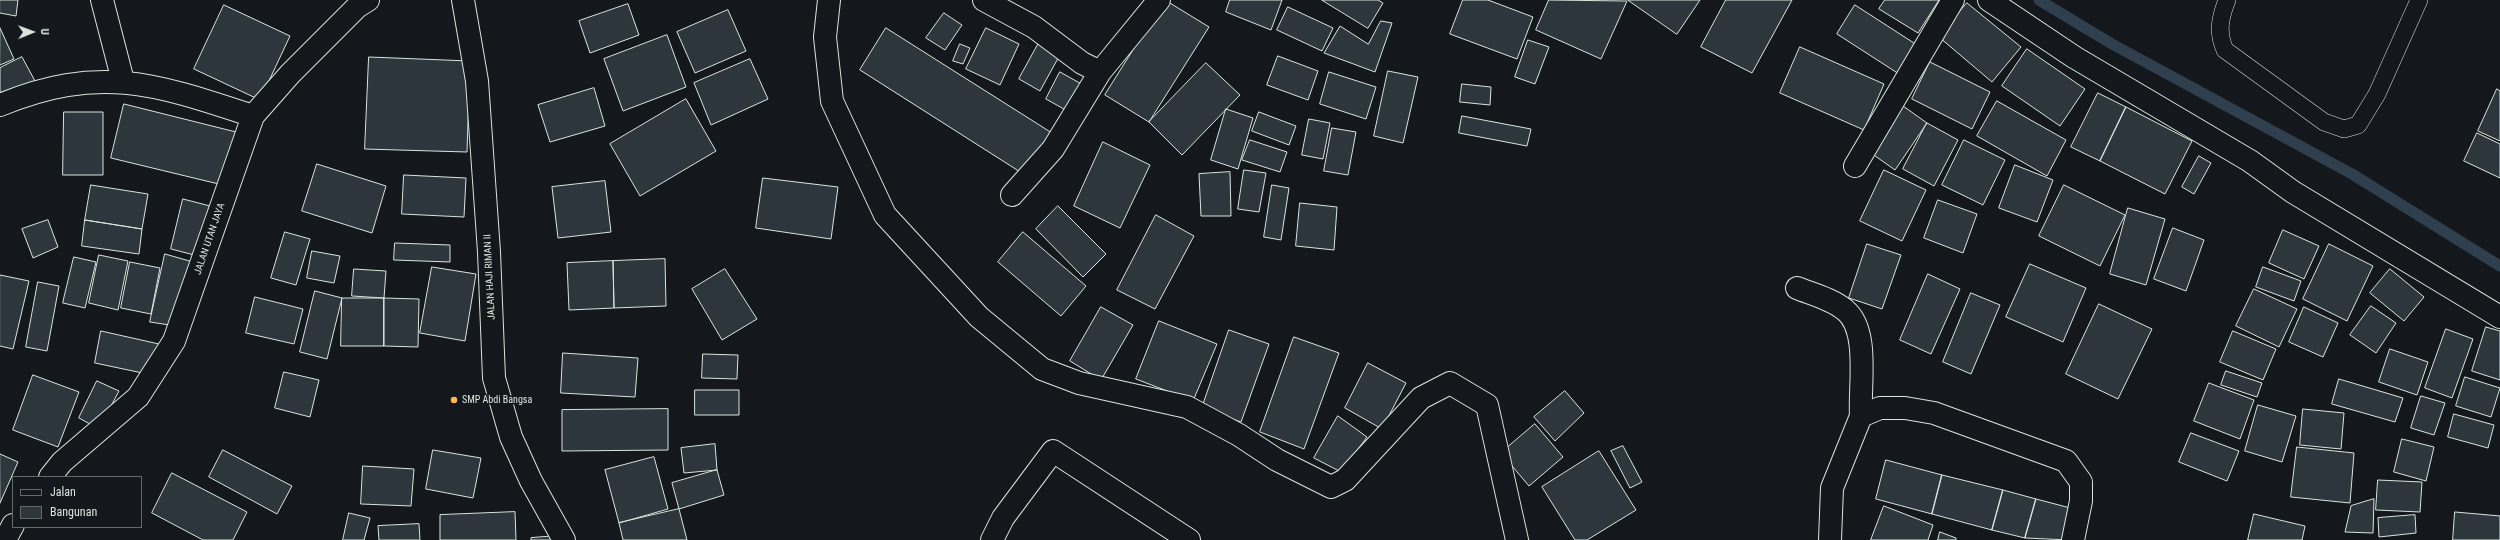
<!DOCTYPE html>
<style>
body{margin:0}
#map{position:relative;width:2500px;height:540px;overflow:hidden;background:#14181c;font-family:"Roboto Condensed",sans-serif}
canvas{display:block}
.legend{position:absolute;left:12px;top:476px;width:130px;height:52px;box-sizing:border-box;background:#14181c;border:1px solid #626a69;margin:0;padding:5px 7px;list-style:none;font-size:12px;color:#d8e6dc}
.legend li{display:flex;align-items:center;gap:8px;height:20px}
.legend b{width:20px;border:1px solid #626a69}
.north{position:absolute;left:12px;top:12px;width:40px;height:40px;-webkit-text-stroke:3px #14181c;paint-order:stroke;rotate:89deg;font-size:11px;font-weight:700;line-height:16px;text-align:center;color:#d8e6dc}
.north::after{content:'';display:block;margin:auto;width:14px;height:18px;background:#d8e6dc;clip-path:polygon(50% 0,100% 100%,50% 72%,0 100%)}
</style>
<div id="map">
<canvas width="2500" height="540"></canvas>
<ul class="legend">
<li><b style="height:5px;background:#14181c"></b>Jalan</li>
<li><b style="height:11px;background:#2c363c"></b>Bangunan</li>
</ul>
<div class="north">U</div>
</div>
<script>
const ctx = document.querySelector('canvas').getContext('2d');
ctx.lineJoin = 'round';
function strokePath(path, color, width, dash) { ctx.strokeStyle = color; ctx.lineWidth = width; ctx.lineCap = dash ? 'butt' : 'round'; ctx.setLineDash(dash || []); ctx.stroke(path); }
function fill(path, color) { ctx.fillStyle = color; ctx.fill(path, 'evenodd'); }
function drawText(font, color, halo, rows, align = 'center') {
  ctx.font = font + ' "Roboto Condensed",sans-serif'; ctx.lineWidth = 3; ctx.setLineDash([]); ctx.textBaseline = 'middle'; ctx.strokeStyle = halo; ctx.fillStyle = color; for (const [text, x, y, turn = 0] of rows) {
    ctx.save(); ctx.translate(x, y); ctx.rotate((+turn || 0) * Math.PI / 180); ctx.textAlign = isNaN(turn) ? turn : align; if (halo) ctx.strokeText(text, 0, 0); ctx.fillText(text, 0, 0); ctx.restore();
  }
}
strokePath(new Path2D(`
 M 2039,0 L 2112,44 L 2352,174 L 2500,266`), '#2f3f4d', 11);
const building = new Path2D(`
 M 0,0 L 18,0 L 16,16 L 0,13 Z
 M 1165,0 L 1209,27 L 1149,122 L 1105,95 Z
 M 1230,0 L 1282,0 L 1271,30 L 1226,12 Z
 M 1322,0 L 1378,0 L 1383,3 L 1368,28 Z
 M 1463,0 L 1488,0 L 1533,17 L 1517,59 L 1450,34 Z
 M 1549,0 L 1627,1 L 1601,59 L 1536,30 Z
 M 1628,0 L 1700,0 L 1677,34 Z
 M 1726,0 L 1792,0 L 1752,73 L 1701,47 Z
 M 1885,0 L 1939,0 L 1918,33 L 1879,9 Z
 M 1967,3 L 2021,47 L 1992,82 L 1939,37 Z
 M 628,4 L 639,35 L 590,53 L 579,21 Z
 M 224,5 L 290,36 L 260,100 L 194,69 Z
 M 1855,5 L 1917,45 L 1899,74 L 1837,34 Z
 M 1288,7 L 1333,28 L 1322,51 L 1277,30 Z
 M 728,10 L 746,51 L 695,73 L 677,32 Z
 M 944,13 L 962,25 L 945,50 L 926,38 Z
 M 1381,21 L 1392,23 L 1375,72 L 1324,53 L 1340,26 L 1368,44 Z
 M 0,28 L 14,59 L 0,65 Z
 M 886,28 L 1052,133 L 1025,175 L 860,70 Z
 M 986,28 L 1019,44 L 1000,85 L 966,69 Z
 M 667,35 L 686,87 L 623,111 L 604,59 Z
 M 1041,39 L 1062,51 L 1040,91 L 1019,79 Z
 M 1528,40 L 1549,47 L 1535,84 L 1515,77 Z
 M 960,44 L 970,48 L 963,64 L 953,61 Z
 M 1800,47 L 1884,84 L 1864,130 L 1780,93 Z
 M 2027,49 L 2085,89 L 2060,126 L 2002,86 Z
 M 1278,56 L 1318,71 L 1308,100 L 1267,85 Z
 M 22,57 L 35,81 L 0,99 L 0,68 Z
 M 369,57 L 470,61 L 467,152 L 365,149 Z
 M 750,59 L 768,99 L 711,125 L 694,83 Z
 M 1930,62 L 1990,92 L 1972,129 L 1912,99 Z
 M 1206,63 L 1240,95 L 1182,155 L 1149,122 Z
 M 1388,71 L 1418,77 L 1403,143 L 1374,136 Z
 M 1060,72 L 1085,86 L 1071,113 L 1046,99 Z
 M 1329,72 L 1376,87 L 1366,119 L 1320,104 Z
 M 1462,84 L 1491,87 L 1490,105 L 1460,102 Z
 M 594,88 L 605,126 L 550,142 L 538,105 Z
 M 2497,89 L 2500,91 L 2500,141 L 2478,131 Z
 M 2098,93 L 2126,107 L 2100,161 L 2071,147 Z
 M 686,99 L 716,151 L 640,196 L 610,144 Z
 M 1997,101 L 2066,140 L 2047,176 L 1977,136 Z
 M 124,104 L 240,133 L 227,186 L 111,158 Z
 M 1903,106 L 1927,123 L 1895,170 L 1871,153 Z
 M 2126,107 L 2192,141 L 2165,194 L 2100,161 Z
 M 1226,109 L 1253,118 L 1238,169 L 1211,160 Z
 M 64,112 L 103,112 L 103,175 L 63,175 Z
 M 1259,112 L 1296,126 L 1289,145 L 1252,131 Z
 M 1462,116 L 1531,129 L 1527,146 L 1459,133 Z
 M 1309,119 L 1330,123 L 1323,159 L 1302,155 Z
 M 1927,123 L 1958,140 L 1934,186 L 1903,169 Z
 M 1332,128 L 1356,132 L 1348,175 L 1324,171 Z
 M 2477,133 L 2500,144 L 2500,178 L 2464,161 Z
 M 1250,140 L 1287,152 L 1280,172 L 1242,160 Z
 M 1964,140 L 2005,160 L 1983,205 L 1942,185 Z
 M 1103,142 L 1150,165 L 1120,228 L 1074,206 Z
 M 2199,156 L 2211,163 L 2194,194 L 2182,187 Z
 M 317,164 L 386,186 L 372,233 L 302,211 Z
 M 2015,165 L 2053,180 L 2037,222 L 1999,208 Z
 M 1244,170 L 1266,173 L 1259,212 L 1238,209 Z
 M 1884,170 L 1926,190 L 1902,241 L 1860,221 Z
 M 1230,172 L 1231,216 L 1201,216 L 1199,174 Z
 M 404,175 L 466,178 L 464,217 L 402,214 Z
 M 763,178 L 838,187 L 831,239 L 756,228 Z
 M 605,181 L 611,232 L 558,238 L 552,187 Z
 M 91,185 L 148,194 L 142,229 L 85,220 Z
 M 1272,185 L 1289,188 L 1281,240 L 1264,237 Z
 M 2064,185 L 2125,215 L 2100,266 L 2039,236 Z
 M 183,199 L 214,207 L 202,257 L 171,249 Z
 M 1938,200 L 1977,214 L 1963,253 L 1924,238 Z
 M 1300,203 L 1337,207 L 1334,250 L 1296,246 Z
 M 1058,206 L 1106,254 L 1083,277 L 1036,229 Z
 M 2128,208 L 2165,219 L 2146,285 L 2110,274 Z
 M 1156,215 L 1194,236 L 1155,309 L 1117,290 Z
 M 48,220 L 58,247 L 33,258 L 22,229 Z
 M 85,220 L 142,229 L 139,254 L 82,246 Z
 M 2173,228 L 2204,240 L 2186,291 L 2154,279 Z
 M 2283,230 L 2319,246 L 2304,279 L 2269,263 Z
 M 285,232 L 310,239 L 296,285 L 271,278 Z
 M 1023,232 L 1086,286 L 1061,316 L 998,262 Z
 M 395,243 L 450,245 L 450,262 L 394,260 Z
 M 1867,244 L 1901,255 L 1882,309 L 1849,298 Z
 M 2329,244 L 2373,266 L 2347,321 L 2303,299 Z
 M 312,251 L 340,256 L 334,283 L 307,278 Z
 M 165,254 L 193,262 L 176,326 L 150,322 Z
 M 99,255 L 128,261 L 118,310 L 89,303 Z
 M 74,257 L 96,262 L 85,308 L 63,303 Z
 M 665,259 L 666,306 L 614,308 L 613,261 Z
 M 613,261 L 614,308 L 569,310 L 567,263 Z
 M 130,262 L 160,268 L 151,314 L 121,308 Z
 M 2030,264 L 2086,288 L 2063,342 L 2006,317 Z
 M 432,267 L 476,274 L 465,341 L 420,333 Z
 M 2263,267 L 2301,281 L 2294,301 L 2256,287 Z
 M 354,269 L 386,271 L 384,298 L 352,296 Z
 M 725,269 L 757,319 L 722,340 L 692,289 Z
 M 2390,269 L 2424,297 L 2404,321 L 2370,293 Z
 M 1928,274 L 1960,289 L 1931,354 L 1900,340 Z
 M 0,275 L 29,281 L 13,349 L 0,346 Z
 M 38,282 L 59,286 L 47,351 L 26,347 Z
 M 2254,289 L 2297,309 L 2279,347 L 2236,326 Z
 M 315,291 L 342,298 L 327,359 L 300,352 Z
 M 1971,293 L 2000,305 L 1971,374 L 1943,362 Z
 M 255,297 L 303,309 L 294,344 L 246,333 Z
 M 342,298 L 384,298 L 384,346 L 341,346 Z
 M 384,298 L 419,299 L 418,347 L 384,346 Z
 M 2099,304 L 2152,329 L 2118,399 L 2066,374 Z
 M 2371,306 L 2396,323 L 2376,353 L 2350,335 Z
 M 1101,307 L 1133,325 L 1101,380 L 1070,361 Z
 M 2304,307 L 2338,323 L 2323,357 L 2289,342 Z
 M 1159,321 L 1217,344 L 1193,401 L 1136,379 Z
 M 2486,327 L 2500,331 L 2500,380 L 2472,371 Z
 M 2446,329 L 2473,339 L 2452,398 L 2425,388 Z
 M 1229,330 L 1269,344 L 1241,422 L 1202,408 Z
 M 101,331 L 159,344 L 152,375 L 95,363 Z
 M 2233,331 L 2276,349 L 2263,380 L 2220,362 Z
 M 1294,337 L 1339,353 L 1304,449 L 1260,432 Z
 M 2390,349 L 2428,362 L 2417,395 L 2379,382 Z
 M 563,353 L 638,358 L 635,397 L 561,393 Z
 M 703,354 L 738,355 L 737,379 L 702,378 Z
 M 1368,363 L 1406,383 L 1382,429 L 1345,408 Z
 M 2226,371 L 2262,383 L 2257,397 L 2221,385 Z
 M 284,372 L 319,380 L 310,417 L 275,408 Z
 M 33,375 L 79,392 L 58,447 L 13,430 Z
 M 2465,377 L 2500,388 L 2491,417 L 2456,406 Z
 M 2339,379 L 2403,398 L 2395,422 L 2332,404 Z
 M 97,381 L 119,391 L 99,429 L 79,418 Z
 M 2209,383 L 2254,400 L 2240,439 L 2194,421 Z
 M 695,390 L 739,390 L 739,415 L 695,415 Z
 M 1565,391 L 1584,413 L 1555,441 L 1534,417 Z
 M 2421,396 L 2445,403 L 2434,435 L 2411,428 Z
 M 2258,405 L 2296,416 L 2282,462 L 2245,451 Z
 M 668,409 L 668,450 L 562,451 L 562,410 Z
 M 2303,409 L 2344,413 L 2341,449 L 2300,445 Z
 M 2454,414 L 2494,425 L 2488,448 L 2448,437 Z
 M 1338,416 L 1367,437 L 1341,472 L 1314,458 Z
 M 1535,424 L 1563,457 L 1529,486 L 1501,453 Z
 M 2191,433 L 2239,451 L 2227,481 L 2179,462 Z
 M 2402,439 L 2434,447 L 2426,481 L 2394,472 Z
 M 715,444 L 717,470 L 684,473 L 681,448 Z
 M 1623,446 L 1642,482 L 1630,488 L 1611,451 Z
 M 2297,447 L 2354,453 L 2350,503 L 2291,497 Z
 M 223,450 L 292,486 L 277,514 L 209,477 Z
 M 433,450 L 481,458 L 473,498 L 426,489 Z
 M 1599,451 L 1636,510 L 1587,540 L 1575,540 L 1542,487 Z
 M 0,454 L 18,462 L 0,503 Z
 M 654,457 L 668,509 L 619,523 L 605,470 Z
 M 1886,460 L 1942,475 L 1932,514 L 1876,499 Z
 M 363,466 L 414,469 L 411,506 L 361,504 Z
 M 717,470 L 724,495 L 679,509 L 672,483 Z
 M 172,473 L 247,512 L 233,540 L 203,540 L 152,513 Z
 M 1942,475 L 2003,490 L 1992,530 L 1932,514 Z
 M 2378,480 L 2422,482 L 2420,512 L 2376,510 Z
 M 2003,490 L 2036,499 L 2025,538 L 1992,530 Z
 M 2036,499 L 2078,510 L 2070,540 L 2025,538 Z
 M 2374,499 L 2373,533 L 2345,532 L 2351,506 Z
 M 1884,506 L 1933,525 L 1928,540 L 1871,540 Z
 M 679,509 L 687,540 L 623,540 L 619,523 Z
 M 515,512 L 516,540 L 440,540 L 440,515 Z
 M 2455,512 L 2500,516 L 2500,540 L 2453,540 Z
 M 349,513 L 370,518 L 364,540 L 343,540 Z
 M 2254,514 L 2305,526 L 2302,540 L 2248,540 Z
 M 2415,515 L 2416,533 L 2379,537 L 2378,518 Z
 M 419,524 L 420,540 L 379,540 L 378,526 Z
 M 1940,532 L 1956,538 L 1956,540 L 1938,540 Z
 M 557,536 L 557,540 L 531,540 L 531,538 Z`);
fill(building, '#2c363c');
strokePath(building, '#d8e6dc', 1);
const service = new Path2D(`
 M 2227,0 C 2220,18 2217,32 2225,50 L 2324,122 L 2344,129 L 2358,125 L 2377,94 L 2419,0`);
const minor = new Path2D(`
 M 102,0 L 123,81
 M 463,0 L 477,81 L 489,252 L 494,378 L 511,437 L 531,481 L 564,540
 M 829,0 L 825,37 L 832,101 L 885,215 L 979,317 L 1042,369 L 1079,383 L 1187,407 L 1239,435 L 1277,460 L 1331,487 L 1345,480 L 1421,398 L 1450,383 L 1487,405 L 1517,540
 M 984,0 L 1034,27 L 1082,63 L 1100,72
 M 1989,0 L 2074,57 L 2250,161 L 2293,192 L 2500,317
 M 0,105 C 100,64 156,84 253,116
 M 1855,166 L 1953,0
 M 1012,195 L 1053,149 L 1100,72 L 1159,0
 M 1797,288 C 1812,294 1832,299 1845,310 C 1870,330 1859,386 1861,416
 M 50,477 L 62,462 L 138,397 L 174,341 L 253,116 L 290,74 L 357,7 L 368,0
 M 5,540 L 13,525
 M 992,540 L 1003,518 L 1053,451 L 1189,540
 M 1830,540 L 1832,488 L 1861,416 L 1880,408 L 1905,408 L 1934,413 L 2066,461 L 2081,482 L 2081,501 L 2073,540`);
strokePath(service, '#d8e6dc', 18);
strokePath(minor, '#d8e6dc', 24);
strokePath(service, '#14181c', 17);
strokePath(minor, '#14181c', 22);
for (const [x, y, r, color] of [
 [454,400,4,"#ffb74d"]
]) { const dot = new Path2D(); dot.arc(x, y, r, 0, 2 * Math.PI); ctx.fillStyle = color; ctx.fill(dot); strokePath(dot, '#14181c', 1.5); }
drawText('10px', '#d8e6dc', '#14181c', [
 ["JALAN UTAN JAYA",210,239,-71],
 ["JALAN HAJI RIMAN II",490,277,-93]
]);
drawText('10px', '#d8e6dc', '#14181c', [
 ["SMP Abdi Bangsa",462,400]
], 'left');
</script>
